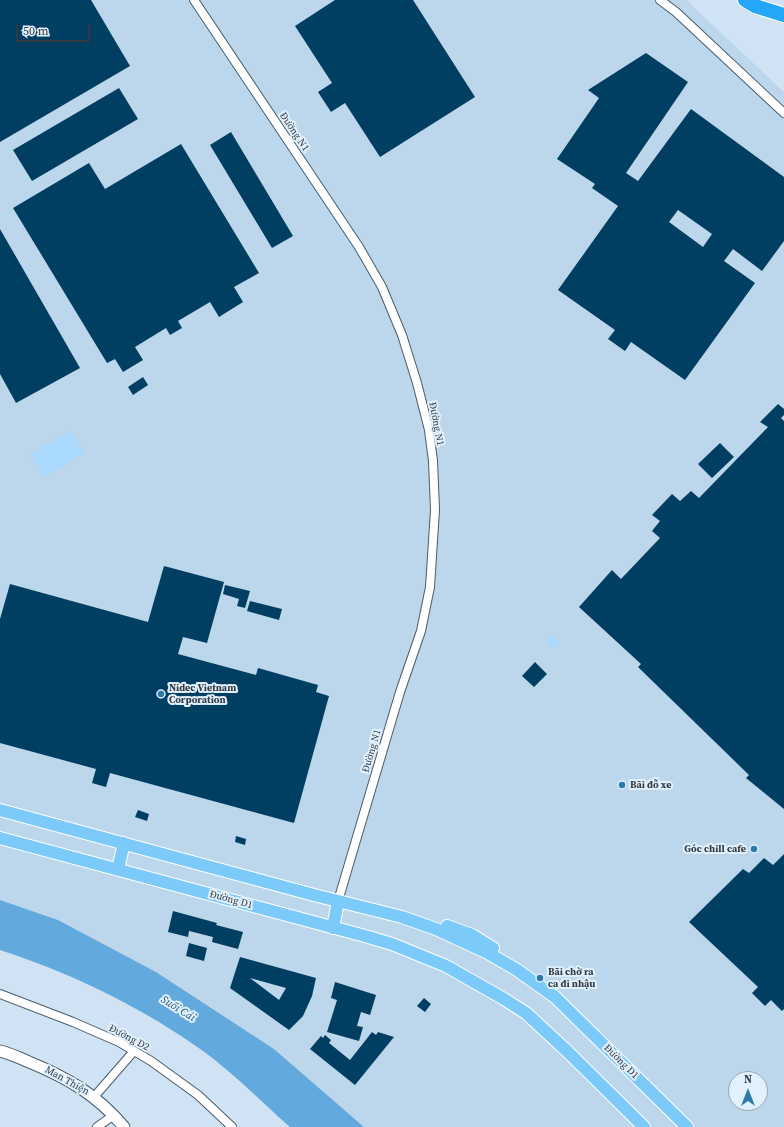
<!DOCTYPE html>
<meta charset="utf-8">
<style>
body{margin:0}
#map{position:relative;width:784px;height:1127px;overflow:hidden;background:#cfe3f4;font-family:"Source Serif 4",serif}
canvas{display:block}
.north{position:absolute;left:728px;top:1071px;width:40px;height:40px;box-sizing:border-box;background:#e0f0fd;border:1px solid #9aa7b1;border-radius:50%;rotate:0deg;font-size:11px;font-weight:700;line-height:16px;text-align:center;color:#323a40}
.north::after{content:'';display:block;margin:auto;width:14px;height:18px;background:#2d79ac;clip-path:polygon(50% 0,100% 100%,50% 72%,0 100%)}
.scale{position:absolute;left:16px;top:24px;width:74px;height:18px;box-sizing:border-box;border:2px solid #323a40;border-top:0;padding-left:5px;font-size:12px;line-height:14px;white-space:nowrap;color:#323a40;-webkit-text-stroke:3px #e0f0fd;paint-order:stroke}
</style>
<div id="map">
<canvas width="784" height="1127"></canvas>
<div class="north">N</div>
<div class="scale">50 m</div>
</div>
<script>
const ctx = document.querySelector('canvas').getContext('2d');
ctx.lineJoin = 'round';
function fill(path, color) { ctx.fillStyle = color; ctx.fill(path, 'evenodd'); }
function strokePath(path, color, width, dash) { ctx.strokeStyle = color; ctx.lineWidth = width; ctx.lineCap = dash ? 'butt' : 'round'; ctx.setLineDash(dash || []); ctx.stroke(path); }
function drawText(font, color, halo, rows, align = 'center') {
  ctx.font = font + ' "Source Serif 4",serif'; ctx.lineWidth = 4; ctx.setLineDash([]); ctx.textBaseline = 'middle'; ctx.strokeStyle = halo; ctx.fillStyle = color; for (const [text, x, y, turn = 0] of rows) {
    ctx.save(); ctx.translate(x, y); ctx.rotate((+turn || 0) * Math.PI / 180); ctx.textAlign = isNaN(turn) ? turn : align; if (halo) ctx.strokeText(text, 0, 0); ctx.fillText(text, 0, 0); ctx.restore();
  }
}
fill(new Path2D(`
 M 0,0 L 686,0 L 784,92 L 784,1127 L 364,1127 L 274,1049 L 156,972 L 58,920 L 0,900 ZM 736,1079 L 760,1079 L 760,1103 L 736,1103 Z`), '#bcd6eb');
fill(new Path2D(`
 M 70,430 L 84,453 L 44,478 L 31,455 Z
 M547.5 642a5.5 5.5 0 1 1 11 0a5.5 5.5 0 1 1-11 0Z`), '#aad9fe');
fill(new Path2D(`
 M 0,900 L 58,920 L 156,972 L 274,1049 L 364,1127 L 290,1127 C 258,1099 229,1068 193,1044 C 135,1004 68,972 0,950 Z`), '#62a9dd');
fill(new Path2D(`
 M 0,0 L 91,0 L 130,66 L 0,142 Z
 M 335,0 L 413,0 L 475,97 L 380,157 L 345,103 L 331,112 L 318,92 L 332,83 L 295,26 Z
 M 646,53 L 688,82 L 626,173 L 638,181 L 691,109 L 784,177 L 784,241 L 762,271 L 733,249 L 724,261 L 755,283 L 685,380 L 631,342 L 625,351 L 608,339 L 615,330 L 558,290 L 618,206 L 592,188 L 595,184 L 557,159 L 599,98 L 588,90 ZM 678,210 L 712,234 L 703,247 L 669,222 Z
 M 119,88 L 138,119 L 32,181 L 13,150 Z
 M 231,132 L 293,236 L 272,248 L 210,145 Z
 M 181,144 L 259,273 L 234,287 L 243,302 L 219,317 L 210,302 L 178,321 L 182,328 L 170,335 L 166,328 L 135,347 L 143,360 L 123,372 L 115,359 L 107,363 L 13,208 L 89,163 L 105,189 Z
 M 0,229 L 80,368 L 16,403 L 0,374 Z
 M 143,377 L 148,385 L 133,395 L 128,387 Z
 M 778,404 L 784,409 L 784,415 L 781,418 L 784,421 L 784,809 L 746,778 L 749,775 L 638,667 L 641,664 L 579,607 L 612,570 L 621,579 L 660,538 L 652,531 L 660,521 L 652,515 L 672,494 L 680,501 L 691,491 L 699,498 L 768,427 L 760,422 Z
 M 720,443 L 734,457 L 712,478 L 698,464 Z
 M 164,566 L 224,582 L 207,643 L 183,637 L 178,654 L 256,675 L 258,668 L 318,685 L 316,692 L 329,696 L 294,823 L 110,773 L 106,787 L 92,783 L 96,769 L 0,743 L 0,619 L 10,584 L 148,622 Z
 M 225,585 L 250,591 L 245,608 L 237,606 L 239,599 L 223,594 Z
 M 250,601 L 282,609 L 279,620 L 247,611 Z
 M 535,662 L 547,674 L 534,687 L 522,676 Z
 M 138,810 L 149,814 L 147,821 L 135,817 Z
 M 236,836 L 246,839 L 245,845 L 235,842 Z
 M 784,854 L 784,1009 L 782,1011 L 771,1000 L 765,1006 L 752,993 L 758,987 L 689,922 L 743,869 L 749,873 L 764,858 L 773,865 Z
 M 173,911 L 217,923 L 216,925 L 243,932 L 238,949 L 212,942 L 213,937 L 189,931 L 188,937 L 168,932 Z
 M 189,943 L 207,948 L 204,961 L 186,956 Z
 M 240,957 L 316,978 L 312,996 L 303,1016 L 289,1030 L 230,988 ZM 250,978 L 286,988 L 279,1000 Z
 M 335,982 L 376,995 L 370,1015 L 361,1012 L 357,1026 L 363,1027 L 359,1041 L 327,1032 L 337,1000 L 331,998 Z
 M 424,998 L 431,1004 L 425,1012 L 417,1006 Z
 M 372,1032 L 376,1035 L 378,1032 L 394,1037 L 355,1085 L 310,1049 L 321,1036 L 323,1038 L 325,1035 L 331,1040 L 329,1043 L 350,1060 Z`), '#003e62');
const street = new Path2D(`
 M 194,0 L 359,247 L 382,287 L 402,335 L 417,383 L 429,430 L 433,461 L 435,510 L 430,587 L 421,631 L 400,692 L 338,901
 M 660,0 L 676,12 L 784,113
 M 0,994 L 73,1022 L 119,1042 L 151,1061 L 198,1095 L 232,1127
 M 94,1097 L 134,1051
 M 97,1127 L 114,1115`);
const secondary = new Path2D(`
 M 0,1051 C 10,1053 19,1058 29,1062 C 68,1078 97,1095 124,1127`);
const primary = new Path2D(`
 M 0,810 L 314,895 L 402,917 L 436,929 L 488,953 L 517,970 L 555,997 L 687,1127
 M 0,838 L 365,936 L 392,944 L 446,966 L 504,999 L 526,1013 L 568,1052 L 644,1127
 M 118,869 L 124,843
 M 447,926 L 472,935 L 493,948
 M 333,928 L 338,901`);
const highway = new Path2D(`
 M 745,0 L 755,6 L 784,15`);
strokePath(street, '#4a5c6a', 10);
strokePath(secondary, '#4a5c6a', 13);
strokePath(primary, '#fff', 14);
strokePath(highway, '#fff', 16);
strokePath(street, '#fff', 8);
strokePath(secondary, '#fff', 11);
strokePath(primary, '#7ccafa', 12);
strokePath(highway, '#24a7f6', 14);
for (const [x, y, r, color] of [
 [161,694,4,"#2d79ac"],
 [622,785,4,"#2d79ac"],
 [754,849,4,"#2d79ac"],
 [540,978,4,"#2d79ac"]
]) { const dot = new Path2D(); dot.arc(x, y, r, 0, 2 * Math.PI); ctx.fillStyle = color; ctx.fill(dot); strokePath(dot, '#e0f0fd', 1.5); }
drawText('10px', '#323a40', '#e0f0fd', [
 ["Đường N1",294,132,56],
 ["Đường N1",436,424,79],
 ["Đường N1",372,751,-74],
 ["Đường D1",231,900,15],
 ["Đường D2",129,1038,28],
 ["Đường D1",621,1062,45],
 ["Man Thiện",67,1081,29]
]);
drawText('bold 10px', '#323a40', '#e0f0fd', [
 ["Nidec Vietnam",169,688],
 ["Corporation",169,700],
 ["Bãi đỗ xe",630,785],
 ["Góc chill cafe",746,849,"right"],
 ["Bãi chờ ra",548,972],
 ["ca đi nhậu",548,984]
], 'left');
drawText('italic 11px', '#215579', '#e0f0fd', [
 ["Suối Cái",178,1009,32]
]);
</script>
